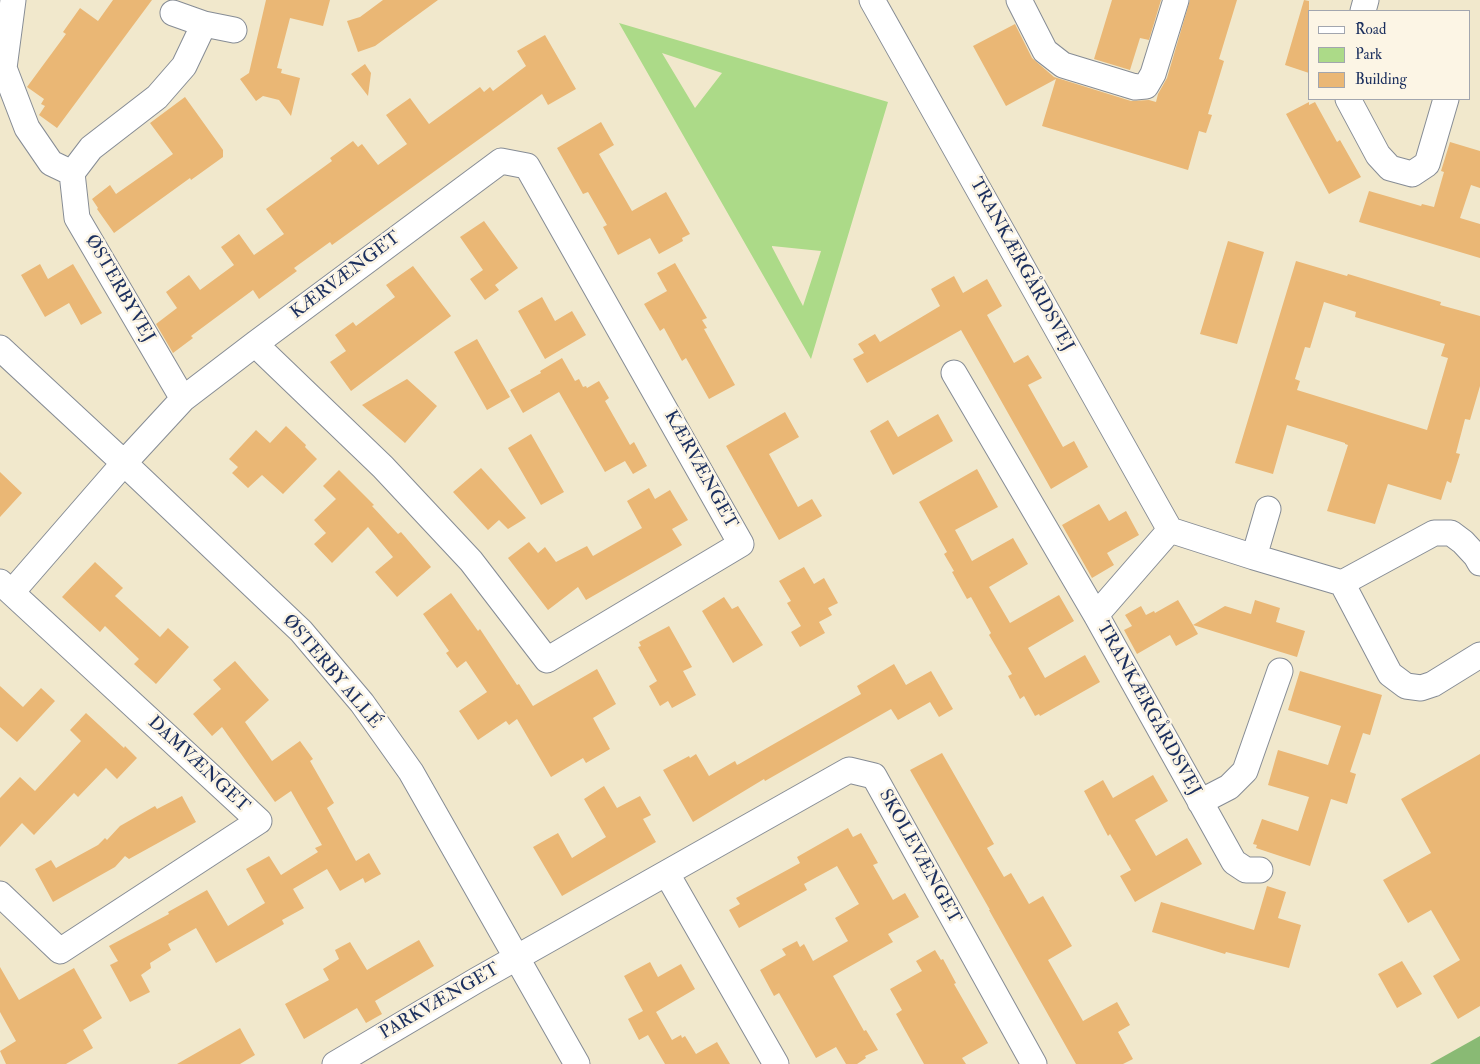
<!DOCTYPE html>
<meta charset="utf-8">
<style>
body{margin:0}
#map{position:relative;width:1480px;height:1064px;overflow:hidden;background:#f1e8cc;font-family:"IM FELL Double Pica",serif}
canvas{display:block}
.legend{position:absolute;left:1308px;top:10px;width:162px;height:90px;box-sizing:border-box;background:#fcf5e5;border:1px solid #a2a6af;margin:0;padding:6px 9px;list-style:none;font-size:15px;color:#1b2f5e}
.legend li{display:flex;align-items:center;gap:10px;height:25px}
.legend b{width:25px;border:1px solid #a2a6af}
</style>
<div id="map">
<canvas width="1480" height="1064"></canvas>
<ul class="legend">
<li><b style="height:6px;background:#fff"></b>Road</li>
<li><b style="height:14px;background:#acda88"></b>Park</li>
<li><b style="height:14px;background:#eab775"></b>Building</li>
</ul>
</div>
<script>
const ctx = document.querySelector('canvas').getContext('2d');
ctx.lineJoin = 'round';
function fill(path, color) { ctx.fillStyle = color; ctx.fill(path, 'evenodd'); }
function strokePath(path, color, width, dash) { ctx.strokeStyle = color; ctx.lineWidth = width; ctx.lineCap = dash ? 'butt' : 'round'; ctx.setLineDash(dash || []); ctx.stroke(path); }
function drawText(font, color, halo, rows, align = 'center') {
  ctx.font = font + ' "IM FELL Double Pica",serif'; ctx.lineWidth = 5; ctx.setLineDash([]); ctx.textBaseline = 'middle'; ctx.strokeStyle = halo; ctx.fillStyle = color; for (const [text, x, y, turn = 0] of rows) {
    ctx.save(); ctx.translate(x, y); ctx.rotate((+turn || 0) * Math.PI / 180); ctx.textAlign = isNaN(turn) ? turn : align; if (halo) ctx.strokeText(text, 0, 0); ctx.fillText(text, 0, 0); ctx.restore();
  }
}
fill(new Path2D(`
 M 619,23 L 888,102 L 811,359 ZM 662,53 L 722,73 L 695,108 ZM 772,246 L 821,251 L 803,306 L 772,247 Z`), '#acda88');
fill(new Path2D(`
 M 1480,1036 L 1480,1064 L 1430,1064 Z`), '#89ba74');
fill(new Path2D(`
 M 113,0 L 152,0 L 57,128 L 39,115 L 45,106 L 41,104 L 44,99 L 27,87 L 66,34 L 63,32 L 80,8 L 98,21 Z
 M 266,0 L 330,0 L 323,26 L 290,18 L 277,68 L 282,69 L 281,73 L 300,78 L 291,116 L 279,100 L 263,96 L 256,101 L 240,79 L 249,73 Z
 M 383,0 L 438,0 L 375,46 L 358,52 L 347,21 L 360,17 Z
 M 1112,0 L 1161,0 L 1149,40 L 1140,38 L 1130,70 L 1094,59 Z
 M 1190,0 L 1237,0 L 1219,59 L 1224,61 L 1208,114 L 1212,115 L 1206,133 L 1199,131 L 1188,170 L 1042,126 L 1056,79 L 1006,106 L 973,46 L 1015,24 L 1032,58 L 1054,77 L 1131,101 L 1149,100 L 1156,102 L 1158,94 L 1167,78 Z
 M 1304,0 L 1309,1 L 1309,73 L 1285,65 Z
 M 545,35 L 576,89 L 548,105 L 542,94 L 332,245 L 330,242 L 294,268 L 297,271 L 259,299 L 253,290 L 191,336 L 193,338 L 173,353 L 156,324 L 177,308 L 166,292 L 189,275 L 200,290 L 234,265 L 221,247 L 239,234 L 254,255 L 284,234 L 266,209 L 332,161 L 330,158 L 353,141 L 358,147 L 362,144 L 378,165 L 407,144 L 386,115 L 410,98 L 429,124 L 480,87 L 484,92 L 490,87 L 493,91 L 526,66 L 517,51 Z
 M 365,64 L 371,73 L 368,96 L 351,74 Z
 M 185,97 L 223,150 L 223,157 L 191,180 L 190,178 L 114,233 L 97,209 L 98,208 L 92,199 L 110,185 L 116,194 L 173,154 L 150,123 Z
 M 1309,102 L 1309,105 L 1315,102 L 1337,142 L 1340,140 L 1361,177 L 1329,194 L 1286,114 Z
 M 601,122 L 614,145 L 599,154 L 632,211 L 666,192 L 690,234 L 682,238 L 683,241 L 659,254 L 650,238 L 618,255 L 603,227 L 607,225 L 588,192 L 583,194 L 557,148 Z
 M 1450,142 L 1480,151 L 1480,188 L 1471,185 L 1460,218 L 1480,224 L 1480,258 L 1359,222 L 1369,191 L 1421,206 L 1422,204 L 1434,207 L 1444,172 L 1441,171 Z
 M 484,221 L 518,268 L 495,285 L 499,290 L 485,300 L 470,279 L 483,270 L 460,237 Z
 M 1228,241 L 1264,252 L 1237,344 L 1200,334 Z
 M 1296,261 L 1347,276 L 1348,274 L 1441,302 L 1440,305 L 1480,316 L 1480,386 L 1470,420 L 1465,419 L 1456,453 L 1460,454 L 1451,483 L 1447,481 L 1441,500 L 1388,484 L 1375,524 L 1327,511 L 1348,445 L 1345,444 L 1345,443 L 1287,425 L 1273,474 L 1235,463 ZM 1324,302 L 1356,312 L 1355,317 L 1445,344 L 1441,356 L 1448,358 L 1427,430 L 1297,390 L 1300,381 L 1295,379 L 1305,347 L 1310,348 Z
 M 675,263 L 707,318 L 702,320 L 707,328 L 704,329 L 735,385 L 709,399 L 686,358 L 682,361 L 664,328 L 660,331 L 644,304 L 667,291 L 657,273 Z
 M 40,264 L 48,279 L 73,264 L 102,313 L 81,325 L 69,303 L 45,317 L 21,275 Z
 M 413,266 L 451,316 L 351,391 L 330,362 L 346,351 L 335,335 L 353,322 L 356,326 L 395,297 L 386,285 Z
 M 954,276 L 963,293 L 987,279 L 1002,306 L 987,315 L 1014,363 L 1028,355 L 1042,378 L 1028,385 L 1063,447 L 1074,441 L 1088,467 L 1051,489 L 961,330 L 867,383 L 853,359 L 864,353 L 858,344 L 875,334 L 880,342 L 940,306 L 931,289 Z
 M 542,297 L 555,321 L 572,311 L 586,335 L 545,359 L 518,311 Z
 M 477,339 L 510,397 L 487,410 L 454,352 Z
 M 562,358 L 575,381 L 579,379 L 583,387 L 586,386 L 587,388 L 599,381 L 609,398 L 605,401 L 630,445 L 634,442 L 647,466 L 633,474 L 625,461 L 605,472 L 559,392 L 523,413 L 510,390 L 541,373 L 540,371 Z
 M 407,379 L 437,406 L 405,443 L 362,405 Z
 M 785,412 L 799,437 L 769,454 L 798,507 L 812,499 L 822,516 L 779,540 L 726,446 Z
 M 938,414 L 953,441 L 893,475 L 870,431 L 888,420 L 898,437 Z
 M 286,426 L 306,445 L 305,447 L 317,459 L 283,494 L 262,475 L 248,488 L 232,473 L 238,467 L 229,459 L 256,430 L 270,443 Z
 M 531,434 L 564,492 L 541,505 L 508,448 Z
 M 481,468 L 526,518 L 508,529 L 499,520 L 488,530 L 453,492 Z
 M 977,469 L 998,507 L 955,530 L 972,561 L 1013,538 L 1028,564 L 989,587 L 1010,623 L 1059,595 L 1074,621 L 1028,648 L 1045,678 L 1085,655 L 1100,682 L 1040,716 L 1039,714 L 1035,716 L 1024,696 L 1020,699 L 1008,676 L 1012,674 L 989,635 L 991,633 L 971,597 L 967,599 L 952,572 L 954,571 L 944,554 L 947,552 L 919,502 Z
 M 339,470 L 374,505 L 372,506 L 398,534 L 401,532 L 431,567 L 397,597 L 375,572 L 393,557 L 368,527 L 332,563 L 314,544 L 326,533 L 314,520 L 336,499 L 323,486 Z
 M 0,472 L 22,493 L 0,517 Z
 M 649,488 L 655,499 L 670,490 L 688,520 L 672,529 L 682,545 L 586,600 L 578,587 L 548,610 L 508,558 L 529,542 L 538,553 L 545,547 L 556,562 L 587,546 L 593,556 L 642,528 L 627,501 Z
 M 1099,504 L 1109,521 L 1126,511 L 1139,535 L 1107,553 L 1114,565 L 1092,578 L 1062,525 Z
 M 95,562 L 123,588 L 115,596 L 160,637 L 168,628 L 189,647 L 156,684 L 134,664 L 139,659 L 105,626 L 100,632 L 62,597 Z
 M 804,567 L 814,584 L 824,578 L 838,603 L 828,608 L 832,615 L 819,622 L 825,633 L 800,647 L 791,632 L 801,626 L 787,603 L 791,601 L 779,581 Z
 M 451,593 L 478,631 L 480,629 L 517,685 L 519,684 L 533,706 L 597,669 L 616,704 L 593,718 L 610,749 L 586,763 L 583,758 L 551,777 L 517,719 L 509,725 L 506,721 L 478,740 L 459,711 L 487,692 L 466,661 L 457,668 L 446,653 L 449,651 L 423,614 Z
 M 724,597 L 732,609 L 738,606 L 763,645 L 733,663 L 702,611 Z
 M 1178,600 L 1193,625 L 1225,606 L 1251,614 L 1255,600 L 1280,608 L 1276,622 L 1305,631 L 1297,657 L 1193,625 L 1198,634 L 1176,646 L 1170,635 L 1137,654 L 1124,630 L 1132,626 L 1125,615 L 1141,606 L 1146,615 L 1154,611 L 1155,613 Z
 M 669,626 L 692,667 L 683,671 L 696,695 L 672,708 L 668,701 L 660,706 L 649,686 L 657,681 L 638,647 L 641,646 L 639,642 Z
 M 235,661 L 269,700 L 245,722 L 272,761 L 300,741 L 313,759 L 310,761 L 334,803 L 327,808 L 356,861 L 369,853 L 381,874 L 365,883 L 363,878 L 340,891 L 327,869 L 293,889 L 304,908 L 282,920 L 284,924 L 216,963 L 196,928 L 168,944 L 171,950 L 150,963 L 151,968 L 141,975 L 150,992 L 130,1002 L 110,965 L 118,961 L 109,946 L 169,914 L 168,912 L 207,890 L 228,926 L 265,903 L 246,869 L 269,856 L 281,875 L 318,852 L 315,848 L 322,845 L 291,791 L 275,802 L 222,727 L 212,736 L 193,714 L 221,689 L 213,680 Z
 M 894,664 L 906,685 L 931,671 L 953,709 L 939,717 L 930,702 L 898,720 L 891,709 L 765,781 L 764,779 L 693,822 L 663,770 L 689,756 L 690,758 L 696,754 L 709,776 L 735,761 L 737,765 L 739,764 L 861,694 L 857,686 Z
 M 1300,671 L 1382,695 L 1370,735 L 1363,733 L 1350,772 L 1356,774 L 1347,804 L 1331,799 L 1310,866 L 1256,848 L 1257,845 L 1253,844 L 1262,819 L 1298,831 L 1309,797 L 1268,785 L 1278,750 L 1328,765 L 1341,726 L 1288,710 Z
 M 0,686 L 23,707 L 41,688 L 55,701 L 17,742 L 0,727 Z
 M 86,713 L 124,748 L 125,746 L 137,758 L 117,779 L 106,768 L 78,797 L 74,793 L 34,835 L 22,823 L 0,847 L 0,798 L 20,777 L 35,791 L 81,741 L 70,730 Z
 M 942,753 L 994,844 L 987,848 L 1004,877 L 1011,873 L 1029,904 L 1043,896 L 1072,946 L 1048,960 L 1083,1021 L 1117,1002 L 1130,1025 L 1118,1032 L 1133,1059 L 1123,1064 L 1076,1064 L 989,910 L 990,910 L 910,770 Z
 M 1480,754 L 1480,1006 L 1458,1019 L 1433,976 L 1460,960 L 1431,910 L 1408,923 L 1383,880 L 1431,853 L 1401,799 Z
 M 1153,775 L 1168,801 L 1135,820 L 1156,856 L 1187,838 L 1202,864 L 1135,902 L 1120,876 L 1131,870 L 1110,834 L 1108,836 L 1084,791 L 1103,780 L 1113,798 Z
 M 604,786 L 617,808 L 640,796 L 651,815 L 643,819 L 656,842 L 562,896 L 533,847 L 558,833 L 572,858 L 606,837 L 584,799 Z
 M 182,796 L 196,822 L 129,859 L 125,856 L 115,867 L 53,902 L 35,869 L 51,860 L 56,868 L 98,845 L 105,838 L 107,840 L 120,826 L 155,806 L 157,809 Z
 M 848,828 L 853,837 L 861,833 L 878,863 L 873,865 L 893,900 L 905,893 L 919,917 L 888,934 L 893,942 L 833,976 L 864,1031 L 866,1030 L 878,1050 L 865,1056 L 866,1058 L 857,1064 L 846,1064 L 836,1047 L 816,1058 L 779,993 L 774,996 L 760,970 L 786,955 L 782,949 L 797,941 L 800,947 L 804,944 L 813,961 L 848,941 L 835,918 L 859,904 L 837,866 L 804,884 L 807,890 L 739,928 L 729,910 L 740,904 L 736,898 L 800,863 L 797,857 Z
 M 1267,886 L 1286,892 L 1278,918 L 1301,925 L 1289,968 L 1226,952 L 1225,954 L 1152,932 L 1161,902 L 1254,930 Z
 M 419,940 L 434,966 L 375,1001 L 382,1014 L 366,1023 L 357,1008 L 304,1039 L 285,1004 L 329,980 L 323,969 L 339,959 L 335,950 L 350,942 L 367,970 Z
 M 935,950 L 941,960 L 943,959 L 956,983 L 954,984 L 988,1043 L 962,1058 L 966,1064 L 924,1064 L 896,1014 L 902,1010 L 890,989 L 922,971 L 916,961 Z
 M 1402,961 L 1422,994 L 1397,1008 L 1378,974 Z
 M 650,962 L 658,977 L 681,964 L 695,989 L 656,1012 L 672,1040 L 681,1035 L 682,1038 L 685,1036 L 696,1054 L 717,1042 L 730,1064 L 665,1064 L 648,1035 L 639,1040 L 628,1019 L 643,1011 L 624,976 Z
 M 0,967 L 19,1000 L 74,968 L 102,1018 L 83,1030 L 93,1048 L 66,1064 L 6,1064 L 0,1051 L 16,1041 L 0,1012 Z
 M 240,1028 L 255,1055 L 240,1064 L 177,1064 Z`), '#eab775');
const minor = new Path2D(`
 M 13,0 L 4,68 L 27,128 L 51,163 L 72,173
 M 872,0 L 1170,530 L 1254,557 L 1342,583 L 1434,533 L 1451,533 L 1463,542 L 1476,556 L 1480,563
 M 1019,0 L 1045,51 L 1063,65 L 1135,87 L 1146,86 L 1153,74 L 1176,0
 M 1363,11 L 1366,0
 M 173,13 L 204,24 L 234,30
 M 1348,99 L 1378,155 L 1390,168 L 1412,174 L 1427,164 L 1446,99
 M 0,348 L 124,463 L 301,631 L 362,703 L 411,772 L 577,1064
 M 954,373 L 1096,615 L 1234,862 L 1246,870 L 1260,870
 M 183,399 L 77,218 L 72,173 L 91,148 L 157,97 L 184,66 L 204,24
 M 1254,557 L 1268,509
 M 0,582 L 259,821 L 60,951 L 0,894
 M 1342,583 L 1390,674 L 1406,686 L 1421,688 L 1433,684 L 1480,655
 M 12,592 L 124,463 L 183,399 L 255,344 L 501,161 L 527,166 L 741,544 L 547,660 L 471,561 L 383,467 L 255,344
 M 1096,615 L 1170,530
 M 1200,802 L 1229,787 L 1245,771 L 1280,671
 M 667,874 L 776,1064
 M 335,1064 L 477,980 L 849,770 L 874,776 L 1034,1064`);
strokePath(minor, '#868c95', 27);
strokePath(minor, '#fff', 25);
drawText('18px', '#1b2f5e', '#fcf5e5', [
 ["TRANKÆRGÅRDSVEJ",1021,265,61],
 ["KÆRVÆNGET",346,276,-37],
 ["ØSTERBYVEJ",119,289,60],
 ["KÆRVÆNGET",700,470,61],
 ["ØSTERBY ALLÉ",331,672,50],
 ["TRANKÆRGÅRDSVEJ",1148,709,61],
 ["DAMVÆNGET",198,765,43],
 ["SKOLEVÆNGET",919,857,61],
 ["PARKVÆNGET",440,1002,-30]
]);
</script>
